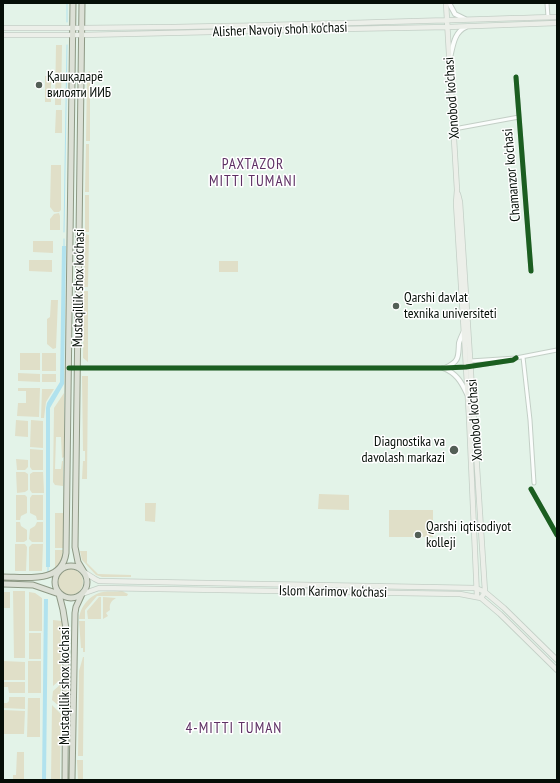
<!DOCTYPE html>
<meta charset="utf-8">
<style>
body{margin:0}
#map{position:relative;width:560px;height:783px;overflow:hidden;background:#e3f3e8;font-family:"PT Sans Narrow",sans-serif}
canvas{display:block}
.frame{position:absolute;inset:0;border:4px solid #050e07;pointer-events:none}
</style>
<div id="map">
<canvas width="560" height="783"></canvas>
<div class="frame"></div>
</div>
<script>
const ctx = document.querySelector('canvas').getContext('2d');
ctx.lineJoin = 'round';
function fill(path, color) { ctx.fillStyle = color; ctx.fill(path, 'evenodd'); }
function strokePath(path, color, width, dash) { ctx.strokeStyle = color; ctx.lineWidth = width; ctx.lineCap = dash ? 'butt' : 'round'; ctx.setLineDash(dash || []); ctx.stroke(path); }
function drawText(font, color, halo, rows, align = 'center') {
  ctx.font = font + ' "PT Sans Narrow",sans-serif'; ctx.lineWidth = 3; ctx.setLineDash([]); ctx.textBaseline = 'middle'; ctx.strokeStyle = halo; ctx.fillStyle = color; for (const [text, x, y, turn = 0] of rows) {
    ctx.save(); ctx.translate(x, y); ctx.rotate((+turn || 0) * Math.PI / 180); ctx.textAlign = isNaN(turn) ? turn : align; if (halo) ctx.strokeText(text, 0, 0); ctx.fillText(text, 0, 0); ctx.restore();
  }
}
fill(new Path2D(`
 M 56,45 L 62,45 L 61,105 L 55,105 Z
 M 90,71 L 90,141 L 86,141 L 87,76 L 88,72 Z
 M 45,76 L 49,76 L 51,79 L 51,102 L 45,102 Z
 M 56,110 L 62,110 L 62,133 L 55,133 Z
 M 86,144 L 89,144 L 89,192 L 85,192 Z
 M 51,165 L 61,165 L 61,210 L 59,212 L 54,212 L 50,207 Z
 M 85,195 L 89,195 L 89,232 L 85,232 Z
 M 59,213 L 60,216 L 60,230 L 50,230 L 50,219 L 54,214 Z
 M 85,234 L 89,235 L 88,287 L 84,287 Z
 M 33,241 L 53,241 L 53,253 L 33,252 Z
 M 29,260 L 52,260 L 52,272 L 29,271 Z
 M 219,261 L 238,261 L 238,272 L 219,272 Z
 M 84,291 L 88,291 L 88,362 L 83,358 Z
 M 51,300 L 58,300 L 56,348 L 53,349 L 47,344 L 47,319 L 50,317 Z
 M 20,353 L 40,353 L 40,370 L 20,370 Z
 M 42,353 L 56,353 L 56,371 L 42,371 Z
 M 18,373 L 40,374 L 40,382 L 18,381 Z
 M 42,374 L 56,374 L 56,382 L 42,382 Z
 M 82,376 L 88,376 L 87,479 L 82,479 L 83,461 L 85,461 L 85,451 L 83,451 Z
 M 18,388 L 40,388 L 39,417 L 17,416 L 18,403 L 26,403 L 26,391 L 18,391 Z
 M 42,389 L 54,389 L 46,402 L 44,418 L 41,418 Z
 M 64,393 L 64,457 L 62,458 L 61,437 L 56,437 L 55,469 L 61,469 L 62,461 L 63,461 L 63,486 L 55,485 L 53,482 L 54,408 Z
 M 16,420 L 28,421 L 28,437 L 15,436 Z
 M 31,420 L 43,421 L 43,448 L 30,447 Z
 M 30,449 L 43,450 L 43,470 L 32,470 L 30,467 Z
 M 16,459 L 28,460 L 28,467 L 25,470 L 17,470 Z
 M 16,472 L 25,472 L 28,474 L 28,490 L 25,492 L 17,493 Z
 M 33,472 L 43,472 L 44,493 L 32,493 L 30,490 L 30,474 Z
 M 319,494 L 349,495 L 349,510 L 318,509 Z
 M 16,495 L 25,495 L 27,497 L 27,513 L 21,516 L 20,520 L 16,520 Z
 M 32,495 L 43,495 L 43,520 L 37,520 L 36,516 L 30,513 L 30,498 Z
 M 145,503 L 156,503 L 155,522 L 145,521 Z
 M 389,510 L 433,510 L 433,537 L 389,537 Z
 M 55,513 L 63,513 L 63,548 L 55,548 Z
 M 16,522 L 20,522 L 21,526 L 27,530 L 27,540 L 24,542 L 16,542 Z
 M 37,522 L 43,522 L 43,542 L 32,542 L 29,539 L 30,529 L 35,526 Z
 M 15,544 L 25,544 L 27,547 L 26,571 L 15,571 Z
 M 32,544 L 43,544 L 42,571 L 29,571 L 29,547 Z
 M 55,550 L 63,550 L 62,562 L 55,568 Z
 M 80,551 L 87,551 L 87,563 L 98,574 L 131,575 L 131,577 L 102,577 L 96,575 L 82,560 Z
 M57 582a13 13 0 1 1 26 0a13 13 0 1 1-26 0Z
 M 13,591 L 25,591 L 25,658 L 14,658 Z
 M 122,591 L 128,594 L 127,596 L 97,596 L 85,610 L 85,619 L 79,619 C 80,607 90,594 103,592 C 109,591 116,592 122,591 Z
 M 3,592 L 10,592 L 10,608 L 3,608 Z
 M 29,592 L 35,593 L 42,598 L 42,631 L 29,631 Z
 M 99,597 L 101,597 L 101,619 L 88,619 L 87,611 Z
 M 103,597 L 116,598 C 111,601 109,604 110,610 L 106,613 L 108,616 L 103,619 Z
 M 53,620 L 62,621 L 61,679 L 53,686 Z
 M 79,621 L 85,621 L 85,652 L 83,652 L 83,648 L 81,648 Z
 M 29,633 L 41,633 L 41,659 L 29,659 Z
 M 83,657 L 84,657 L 83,756 L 78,756 L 79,671 Z
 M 3,661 L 25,662 L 25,680 L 3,680 Z
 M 28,661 L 41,661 L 41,693 L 28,693 Z
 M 3,682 L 25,682 L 25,693 L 9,693 L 8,687 L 3,687 Z
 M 61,684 L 60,707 L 52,700 L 53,691 Z
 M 9,697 L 25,697 L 25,709 L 3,708 L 3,703 L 7,703 L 9,701 Z
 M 28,698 L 40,698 L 40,737 L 27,737 Z
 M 52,705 L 61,714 L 60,780 L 51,780 Z
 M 3,710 L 25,711 L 24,734 L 3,734 Z
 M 17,752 L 24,752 L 24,780 L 13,780 L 13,775 L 16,775 Z
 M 77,760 L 83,760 L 83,780 L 78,780 Z`), '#e0dfc8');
fill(new Path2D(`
 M 62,246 L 66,246 L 64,384 L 50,408 L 50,567 L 46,567 L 46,408 L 47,403 L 60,382 Z
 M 44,599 L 48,599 L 46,780 L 42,780 Z`), '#b1e2ee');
strokePath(new Path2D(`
 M 67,22 L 67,3
 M 64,232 L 67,45
 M 64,246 L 64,239
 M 48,573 L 48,566`), '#b1e2ee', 1);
const minor = new Path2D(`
 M 547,3 L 548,17
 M 516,77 L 531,271
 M 454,129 L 519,117
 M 523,357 L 530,420 L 534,483
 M 470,361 L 516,358 L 557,350
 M 69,368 L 445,368 L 466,367 L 513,360 L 516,358
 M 531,489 L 557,535`);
const tertiary = new Path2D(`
 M 449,3 L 455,14 L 465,19
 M 450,58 C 453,46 454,32 466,27
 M 443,368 C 456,373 461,381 467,394
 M 445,368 C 460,361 458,357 459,343 C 460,339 462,335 464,331`);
const secondary = new Path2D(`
 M 446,3 L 457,190 L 456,203 L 469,417 L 477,597
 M 3,28 C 188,29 372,22 557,17
 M 3,35 L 82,35 L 341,29 L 448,27 L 557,23
 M 458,194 L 460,202 L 485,592 L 481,598
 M 84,572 L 95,579 L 99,581 L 476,588 L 485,592 L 504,608 L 557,660
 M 82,594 L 99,588 L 460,594 L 481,598 L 500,614 L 557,670`);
const primary = new Path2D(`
 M 82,3 L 75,547 L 78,562 L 84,572
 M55 582a16 16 0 1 1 32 0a16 16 0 1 1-32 0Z
 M 3,577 C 26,577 62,584 66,553 L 73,3
 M 3,584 L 33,585 L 59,594 L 63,610 L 66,629 L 65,780
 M 72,780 L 75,613 L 76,607 L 82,594`);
strokePath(minor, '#c3cfc6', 5);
strokePath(tertiary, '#c3cfc6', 6);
strokePath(secondary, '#c3cfc6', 6);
strokePath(primary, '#8d9884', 7);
strokePath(minor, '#fbfdfc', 3);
strokePath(tertiary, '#fbfdfc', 4);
strokePath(secondary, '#ecefe9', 4.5);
strokePath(primary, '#dce0d6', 5);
strokePath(new Path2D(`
 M 516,77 L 531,271
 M 69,368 L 445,368 L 466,367 L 513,360 L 516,358
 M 531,489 L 557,535`), '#1b5e20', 5);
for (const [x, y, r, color] of [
 [39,85,4,"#535e56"],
 [396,306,4,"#535e56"],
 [454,450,5,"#535e56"],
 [418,535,4,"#535e56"]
]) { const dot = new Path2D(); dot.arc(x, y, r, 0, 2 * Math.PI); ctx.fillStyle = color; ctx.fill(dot); strokePath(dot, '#fff', 1.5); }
drawText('14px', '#050e07', '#fff', [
 ["Alisher Navoiy shoh ko'chasi",280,30,-2],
 ["Xonobod ko'chasi",452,98,-94],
 ["Chamanzor ko'chasi",512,175,-95],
 ["Mustaqillik shox ko'chasi",79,288,-89],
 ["Xonobod ko'chasi",475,420,-94],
 ["Islom Karimov ko‘chasi",333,592,1],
 ["Mustaqillik shox ko'chasi",65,686,-90]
]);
drawText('14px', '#050e07', '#fff', [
 ["Қашқадарё",47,77],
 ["вилояти ИИБ",47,93],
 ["Qarshi davlat",404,298],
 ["texnika universiteti",404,314],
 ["Diagnostika va",445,442,"right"],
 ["davolash markazi",445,458,"right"],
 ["Qarshi iqtisodiyot",426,527],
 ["kolleji",426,543]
], 'left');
ctx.letterSpacing = '1px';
drawText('15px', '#5e3064', '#fff', [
 ["PAXTAZOR",253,165],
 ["MITTI TUMANI",253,182],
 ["4-MITTI TUMAN",234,729]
]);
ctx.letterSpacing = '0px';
</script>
